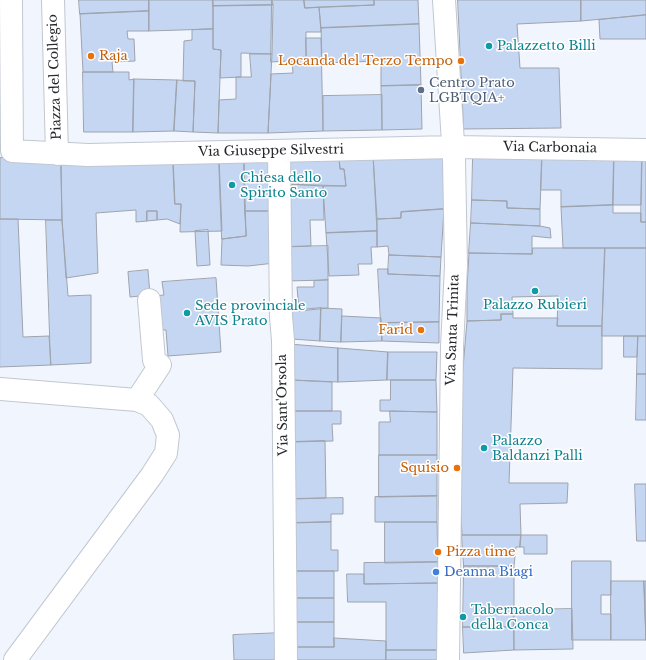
<!DOCTYPE html>
<style>
body{margin:0}
canvas{display:block;background:#f1f6fe}
</style>
<canvas width="646" height="660"></canvas>
<script>
const ctx = document.querySelector('canvas').getContext('2d');
ctx.lineJoin = 'round';
function fill(path, color) { ctx.fillStyle = color; ctx.fill(path, 'evenodd'); }
function strokePath(path, color, width, dash) { ctx.strokeStyle = color; ctx.lineWidth = width; ctx.lineCap = dash ? 'butt' : 'round'; ctx.setLineDash(dash || []); ctx.stroke(path); }
function drawText(font, color, halo, rows, align = 'center') {
  ctx.font = font + ' "Libre Baskerville",serif'; ctx.lineWidth = 3; ctx.setLineDash([]); ctx.textBaseline = 'middle'; ctx.strokeStyle = halo; ctx.fillStyle = color; for (const [text, x, y, turn = 0] of rows) {
    ctx.save(); ctx.translate(x, y); ctx.rotate((+turn || 0) * Math.PI / 180); ctx.textAlign = isNaN(turn) ? turn : align; if (halo) ctx.strokeText(text, 0, 0); ctx.fillText(text, 0, 0); ctx.restore();
  }
}
const building = new Path2D(`
 M 79,0 L 149,0 L 149,11 L 80,14 Z
 M 149,0 L 213,0 L 213,29 L 149,31 Z
 M 213,0 L 272,0 L 273,5 L 213,6 Z
 M 272,0 L 304,0 L 305,8 L 319,7 L 321,32 L 306,32 L 306,60 L 271,62 Z
 M 304,0 L 374,0 L 374,5 L 305,8 Z
 M 374,0 L 418,0 L 419,24 L 321,28 L 319,7 L 374,5 Z
 M 458,0 L 581,0 L 581,21 L 517,24 L 520,68 L 559,68 L 561,128 L 464,129 Z
 M 581,0 L 646,0 L 646,15 L 581,21 Z
 M 273,5 L 272,54 L 241,53 L 241,77 L 220,78 L 221,50 L 213,49 L 213,6 Z
 M 149,11 L 149,31 L 127,31 L 128,39 L 134,39 L 135,61 L 112,62 L 113,72 L 83,72 L 80,14 Z
 M 646,15 L 646,39 L 600,39 L 599,20 Z
 M 419,24 L 421,85 L 381,86 L 381,61 L 322,63 L 321,28 Z
 M 213,29 L 213,49 L 221,50 L 218,133 L 193,132 L 195,81 L 183,81 L 184,41 L 192,40 L 192,30 Z
 M 306,38 L 321,38 L 323,131 L 268,133 L 271,74 L 293,73 L 292,61 L 306,60 Z
 M 250,54 L 272,54 L 268,133 L 218,133 L 219,100 L 236,99 L 236,77 L 251,77 Z
 M 83,72 L 129,72 L 129,80 L 134,79 L 133,132 L 84,132 Z
 M 134,79 L 177,80 L 174,131 L 133,132 Z
 M 177,80 L 195,81 L 193,132 L 174,131 Z
 M 421,85 L 422,129 L 382,130 L 381,86 Z
 M 382,95 L 382,130 L 323,131 L 323,96 Z
 M 443,154 L 444,209 L 401,212 L 401,218 L 377,219 L 373,155 Z
 M 373,155 L 377,231 L 326,233 L 323,186 L 346,186 L 344,169 L 340,169 L 339,158 Z
 M 473,156 L 542,157 L 540,209 L 507,208 L 507,201 L 472,200 Z
 M 61,157 L 173,158 L 175,204 L 181,204 L 180,224 L 167,219 L 157,220 L 157,211 L 147,211 L 147,221 L 136,222 L 136,210 L 96,213 L 98,273 L 66,278 L 62,220 Z
 M 61,157 L 62,220 L 0,219 L 0,158 Z
 M 542,157 L 614,157 L 613,205 L 561,207 L 561,190 L 541,190 Z
 M 614,157 L 642,158 L 641,205 L 613,205 Z
 M 173,158 L 219,158 L 222,231 L 180,232 L 181,204 L 175,204 Z
 M 219,158 L 244,158 L 246,236 L 222,239 Z
 M 244,158 L 271,158 L 273,211 L 245,211 Z
 M 339,158 L 340,169 L 344,169 L 346,186 L 284,184 L 285,159 Z
 M 642,158 L 646,158 L 646,222 L 641,222 Z
 M 284,184 L 323,186 L 324,220 L 310,220 L 311,246 L 284,247 Z
 M 472,200 L 507,201 L 507,208 L 540,209 L 540,226 L 471,223 Z
 M 613,205 L 613,213 L 641,213 L 641,222 L 646,222 L 646,248 L 563,248 L 561,207 Z
 M 444,209 L 441,257 L 389,255 L 388,246 L 377,247 L 377,219 L 401,218 L 401,212 Z
 M 147,211 L 157,211 L 157,220 L 147,221 Z
 M 245,211 L 273,211 L 275,263 L 248,266 L 221,265 L 222,239 L 246,236 Z
 M 0,219 L 18,219 L 23,337 L 49,336 L 51,365 L 0,367 Z
 M 46,220 L 62,220 L 68,296 L 91,295 L 91,363 L 51,365 Z
 M 471,223 L 540,226 L 550,228 L 551,238 L 532,236 L 532,254 L 469,253 Z
 M 208,230 L 210,265 L 197,266 L 195,231 Z
 M 377,231 L 377,247 L 371,247 L 372,264 L 358,264 L 359,275 L 329,276 L 326,233 Z
 M 328,246 L 328,280 L 286,281 L 284,247 Z
 M 533,248 L 605,248 L 602,326 L 557,326 L 558,296 L 512,297 L 513,314 L 501,314 L 501,320 L 467,321 L 467,287 L 469,253 L 532,254 Z
 M 605,248 L 646,248 L 646,336 L 602,336 Z
 M 389,255 L 441,257 L 440,276 L 388,274 Z
 M 378,269 L 388,269 L 388,274 L 440,276 L 439,322 L 381,323 Z
 M 148,270 L 150,295 L 130,297 L 128,272 Z
 M 216,278 L 221,352 L 168,356 L 166,330 L 156,330 L 154,296 L 164,295 L 162,282 Z
 M 328,280 L 328,308 L 299,311 L 297,287 L 314,287 L 314,281 Z
 M 321,308 L 320,341 L 292,339 L 290,311 Z
 M 321,308 L 342,309 L 341,342 L 320,341 Z
 M 501,314 L 513,314 L 513,318 L 558,318 L 557,326 L 602,326 L 602,369 L 513,368 L 509,483 L 568,483 L 567,503 L 520,504 L 521,535 L 462,535 L 461,516 L 459,415 L 467,321 L 501,320 Z
 M 342,316 L 381,318 L 382,341 L 341,342 Z
 M 439,322 L 439,343 L 382,341 L 381,323 Z
 M 624,336 L 638,336 L 637,357 L 624,357 Z
 M 638,336 L 646,336 L 646,374 L 637,374 Z
 M 289,344 L 338,348 L 338,382 L 291,380 Z
 M 338,348 L 388,352 L 387,380 L 338,382 Z
 M 388,352 L 437,352 L 436,380 L 387,380 Z
 M 637,374 L 646,374 L 646,420 L 636,420 Z
 M 291,380 L 332,382 L 332,411 L 291,411 Z
 M 391,380 L 436,380 L 437,412 L 380,411 L 380,400 L 390,400 Z
 M 291,411 L 341,411 L 341,424 L 332,424 L 333,441 L 291,442 Z
 M 390,411 L 437,412 L 437,455 L 379,455 L 379,422 L 390,422 Z
 M 325,441 L 326,498 L 292,499 L 291,442 Z
 M 379,455 L 437,455 L 437,496 L 379,497 Z
 M 635,484 L 646,484 L 646,541 L 637,541 Z
 M 437,496 L 437,522 L 375,522 L 375,497 Z
 M 343,498 L 343,514 L 331,514 L 331,522 L 292,523 L 292,499 Z
 M 331,522 L 331,550 L 338,550 L 338,571 L 292,571 L 292,523 Z
 M 385,522 L 437,522 L 438,562 L 385,563 Z
 M 462,535 L 521,535 L 520,547 L 516,547 L 514,566 L 464,566 Z
 M 521,535 L 547,535 L 547,554 L 524,554 L 524,547 L 520,547 Z
 M 572,561 L 611,561 L 611,595 L 601,595 L 601,614 L 611,614 L 611,640 L 572,640 Z
 M 438,562 L 438,583 L 364,584 L 364,563 Z
 M 464,566 L 514,566 L 514,627 L 463,627 Z
 M 292,571 L 334,571 L 334,598 L 292,598 Z
 M 347,574 L 364,574 L 364,584 L 438,583 L 439,650 L 386,650 L 386,602 L 348,602 Z
 M 611,581 L 644,581 L 646,640 L 611,640 Z
 M 644,581 L 646,581 L 646,640 Z
 M 292,598 L 334,598 L 334,622 L 292,622 Z
 M 572,609 L 573,649 L 514,650 L 513,610 Z
 M 292,622 L 334,622 L 334,647 L 292,647 Z
 M 463,627 L 514,627 L 514,650 L 464,653 Z
 M 282,633 L 280,660 L 234,660 L 233,635 Z
 M 334,638 L 386,641 L 386,660 L 292,660 L 292,647 L 334,647 Z
 M 386,650 L 439,650 L 439,660 L 386,660 Z`);
fill(building, '#c5d6f3');
strokePath(building, '#9ea3ad', 1);
const minor = new Path2D(`
 M 11,0 L 12,151 L 88,155 L 454,147 L 646,150
 M 53,0 L 57,154
 M 444,0 L 454,159 L 456,266 L 452,347 L 448,660
 M 279,151 L 281,317 L 283,340 L 286,660
 M 0,389 L 137,400 L 149,405 L 162,420 L 168,435 L 166,453 L 152,475 L 15,660
 M 137,400 L 160,365 L 154,360 L 149,300`);
strokePath(minor, '#c1c7d1', 24);
strokePath(minor, '#fff', 22);
for (const [x, y, r, color] of [
 [489,46,4,"#0f9aa8"],
 [91,56,4,"#e8710a"],
 [461,61,4,"#e8710a"],
 [421,90,4,"#5c6f8a"],
 [232,185,4,"#0f9aa8"],
 [535,291,4,"#0f9aa8"],
 [187,313,4,"#0f9aa8"],
 [421,330,4,"#e8710a"],
 [484,448,4,"#0f9aa8"],
 [457,468,4,"#e8710a"],
 [438,552,4,"#e8710a"],
 [436,572,4,"#3f7fe0"],
 [463,617,4,"#0f9aa8"]
]) { const dot = new Path2D(); dot.arc(x, y, r, 0, 2 * Math.PI); ctx.fillStyle = color; ctx.fill(dot); strokePath(dot, '#fff', 1.5); }
drawText('13px', '#0d838f', '#fff', [
 ["Palazzetto Billi",497,46],
 ["Chiesa dello",240,178],
 ["Spirito Santo",240,193],
 ["Palazzo Rubieri",535,305,"center"],
 ["Sede provinciale",195,306],
 ["AVIS Prato",195,321],
 ["Palazzo",492,441],
 ["Baldanzi Palli",492,456],
 ["Tabernacolo",471,610],
 ["della Conca",471,625]
], 'left');
drawText('13px', '#c56008', '#fff', [
 ["Raja",99,56,"left"],
 ["Locanda del Terzo Tempo",453,61],
 ["Farid",413,330],
 ["Squisio",449,468],
 ["Pizza time",446,552,"left"]
], 'right');
drawText('13px', '#26282c', '#fff', [
 ["Piazza del Collegio",55,77,-92],
 ["Via Carbonaia",550,148,1],
 ["Via Giuseppe Silvestri",271,151,-1],
 ["Via Santa Trinita",453,330,-88],
 ["Via Sant'Orsola",283,405,-91]
]);
drawText('13px', '#4e5e75', '#fff', [
 ["Centro Prato",429,83],
 ["LGBTQIA+",429,98]
], 'left');
drawText('13px', '#366cbe', '#fff', [
 ["Deanna Biagi",444,572]
], 'left');
</script>
